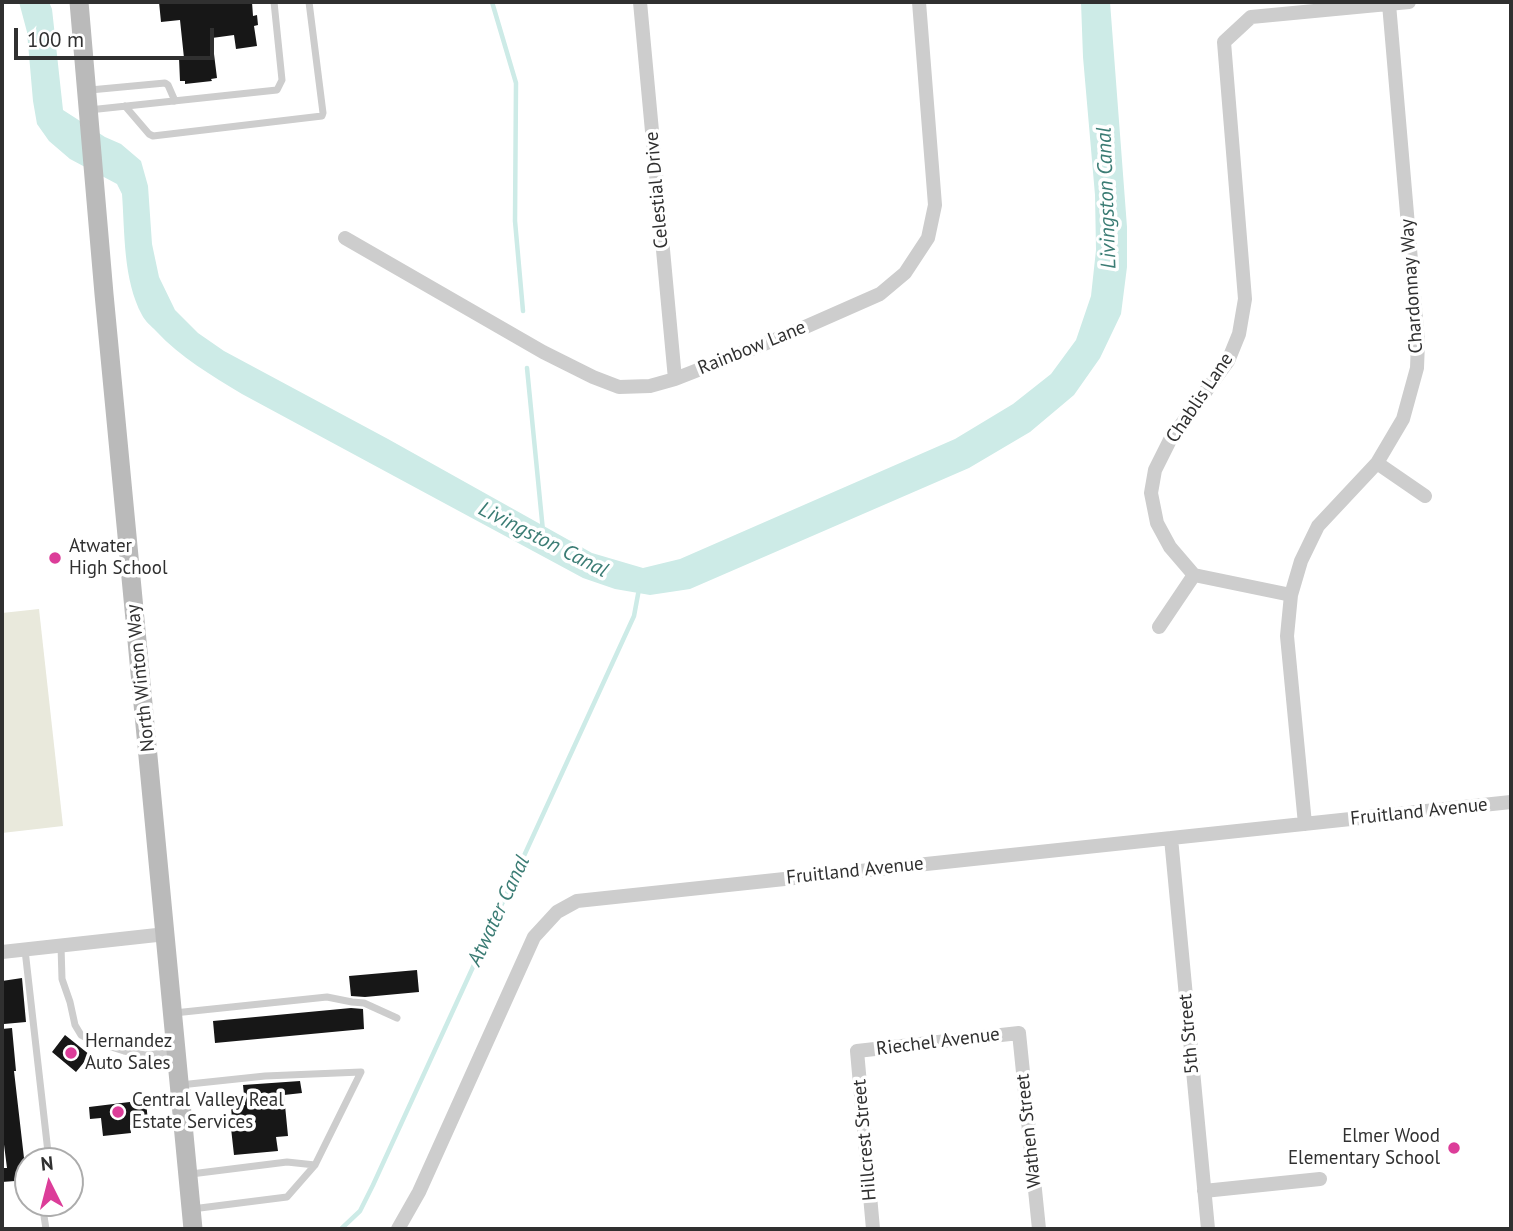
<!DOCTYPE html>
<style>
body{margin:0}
#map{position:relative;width:1513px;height:1231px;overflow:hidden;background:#fff;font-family:"PT Sans",sans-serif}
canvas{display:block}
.frame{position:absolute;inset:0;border:4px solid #303030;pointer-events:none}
.north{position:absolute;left:14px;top:1147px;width:70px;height:70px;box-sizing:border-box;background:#fff;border:2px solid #acacac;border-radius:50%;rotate:354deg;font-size:19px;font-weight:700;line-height:28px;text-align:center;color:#303030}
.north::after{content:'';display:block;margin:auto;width:24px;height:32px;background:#dc3d99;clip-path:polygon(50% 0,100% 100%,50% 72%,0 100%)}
.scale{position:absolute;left:14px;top:28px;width:200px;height:32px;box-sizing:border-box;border:4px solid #303030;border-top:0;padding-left:9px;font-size:21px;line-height:24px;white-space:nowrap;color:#303030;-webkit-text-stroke:5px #fff;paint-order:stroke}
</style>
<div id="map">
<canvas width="1513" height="1231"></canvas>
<div class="frame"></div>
<div class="north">N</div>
<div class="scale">100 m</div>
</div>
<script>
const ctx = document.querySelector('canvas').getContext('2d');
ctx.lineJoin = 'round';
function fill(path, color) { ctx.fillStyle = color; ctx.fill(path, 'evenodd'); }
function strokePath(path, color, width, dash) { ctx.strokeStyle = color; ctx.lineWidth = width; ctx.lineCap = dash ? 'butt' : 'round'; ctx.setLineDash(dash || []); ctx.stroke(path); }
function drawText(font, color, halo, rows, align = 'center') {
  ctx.font = font + ' "PT Sans",sans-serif'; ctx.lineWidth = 7; ctx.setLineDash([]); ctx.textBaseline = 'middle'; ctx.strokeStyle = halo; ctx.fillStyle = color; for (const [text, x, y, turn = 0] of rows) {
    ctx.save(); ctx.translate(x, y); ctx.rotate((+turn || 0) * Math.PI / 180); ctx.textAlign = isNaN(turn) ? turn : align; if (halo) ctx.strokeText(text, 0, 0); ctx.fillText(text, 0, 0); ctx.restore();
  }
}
fill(new Path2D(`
 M 39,609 L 63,826 L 2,833 L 2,613 Z`), '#e9e9dc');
fill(new Path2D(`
 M 19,2 L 49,2 L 52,9 L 63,110 L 105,137 L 121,144 L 141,161 L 148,186 L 152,244 L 159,277 L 175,310 L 198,333 L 224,351 L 388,439 L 592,553 L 643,568 L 680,559 L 955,439 L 1013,404 L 1051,374 L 1076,340 L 1091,296 L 1096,250 L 1095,195 L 1083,57 L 1081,2 L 1110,2 L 1127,227 L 1127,267 L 1121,314 L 1100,358 L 1074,395 L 1030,432 L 969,468 L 690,589 L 650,595 L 615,589 L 583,578 L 242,394 C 211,375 181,358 156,331 C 151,326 145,321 142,315 C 123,279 125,234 122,194 L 117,184 L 70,159 L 49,141 L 37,124 L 33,101 L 27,32 Z`), '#cdebe7');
strokePath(new Path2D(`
 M 492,2 L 516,83 L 515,221 L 523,311
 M 527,368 L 543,531
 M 341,1229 L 360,1211 L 373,1185 L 634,616 L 639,589`), '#cdebe7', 4.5);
fill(new Path2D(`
 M 159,2 L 252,2 L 253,16 L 257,15 L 258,25 L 254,26 L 257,46 L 236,49 L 234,35 L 212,38 L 217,78 L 211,79 L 212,81 L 185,84 L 185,81 L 180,81 L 179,58 L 184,58 L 180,20 L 161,22 Z
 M 417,970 L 419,992 L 365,997 L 351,996 L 349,976 Z
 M 22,978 L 26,1022 L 4,1024 L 2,981 Z
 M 351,1008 L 363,1009 L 364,1029 L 215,1043 L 213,1021 Z
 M 12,1028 L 16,1071 L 14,1071 L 24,1158 L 28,1158 L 28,1180 L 2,1182 L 2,1168 L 7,1168 L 2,1129 L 2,1029 Z
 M 65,1035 L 90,1055 L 76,1072 L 52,1052 Z
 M 300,1081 L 302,1093 L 284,1095 L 288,1136 L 276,1137 L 278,1151 L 234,1155 L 230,1119 L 232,1119 L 231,1106 L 245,1105 L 243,1085 Z
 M 146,1100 L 148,1123 L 130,1125 L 131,1133 L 103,1136 L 101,1118 L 90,1119 L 89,1107 Z`), '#171717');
strokePath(new Path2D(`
 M 90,90 L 165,83 L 168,85 L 175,101
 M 125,106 L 149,134 L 153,136 L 322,116 L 323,113 L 309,2
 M 89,110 L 277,90 L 282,80 L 274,2
 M 61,946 L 62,979 L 70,1002 L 75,1025 L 81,1035 L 95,1042 L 124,1051 L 145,1055 L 176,1052
 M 25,950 L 49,1161
 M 174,1013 L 327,997 L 352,1002 L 364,1003 L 397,1018
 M 180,1085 L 265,1076 L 361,1072 L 315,1165 L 287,1197 L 192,1209
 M 191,1174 L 287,1162 L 315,1165
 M 42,1203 L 46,1229`), '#cdcdcd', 7);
strokePath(new Path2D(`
 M 640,2 L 675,379
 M 345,238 L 543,352 L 593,377 L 619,387 L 650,386 L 675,379 L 787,335 L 880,294 L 905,273 L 928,238 L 935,205 L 919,2
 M 1377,463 L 1425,496
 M 1291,595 L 1194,575 L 1170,547 L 1157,523 L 1151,493 L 1155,470 L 1170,440 L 1228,361 L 1239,334 L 1245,299 L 1224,42 L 1251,17 L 1409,2
 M 1159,627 L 1194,575
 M 1305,824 L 1287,636 L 1291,595 L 1301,561 L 1318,526 L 1377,463 L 1403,419 L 1417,368 L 1418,342 L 1389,4
 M 1171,838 L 1208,1229
 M 2,952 L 166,934
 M 1204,1191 L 1320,1179
 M 398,1229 L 419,1192 L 534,937 L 557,912 L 577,901 L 1511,802
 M 873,1229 L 857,1051 L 1019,1033 L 1039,1229`), '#cdcdcd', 14);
strokePath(new Path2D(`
 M 79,2 L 104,294 L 193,1229`), '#bababa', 19);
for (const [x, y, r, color] of [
 [55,558,7,"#dc3d99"],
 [71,1053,7,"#dc3d99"],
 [118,1112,7,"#dc3d99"],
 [1454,1148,7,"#dc3d99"]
]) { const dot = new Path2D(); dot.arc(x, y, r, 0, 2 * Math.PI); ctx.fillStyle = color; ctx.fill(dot); strokePath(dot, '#fff', 2.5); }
drawText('19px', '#303030', '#fff', [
 ["Celestial Drive",657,190,-95],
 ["Chardonnay Way",1412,286,-94],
 ["Rainbow Lane",752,348,-22],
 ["Chablis Lane",1200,398,-56],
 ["North Winton Way",141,678,-96],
 ["Fruitland Avenue",1419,812,-6],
 ["Fruitland Avenue",855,871,-6],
 ["5th Street",1189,1034,-95],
 ["Riechel Avenue",938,1042,-7],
 ["Wathen Street",1029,1131,-96],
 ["Hillcrest Street",865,1140,-95]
]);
drawText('19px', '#303030', '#fff', [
 ["Atwater",69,547],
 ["High School",69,569],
 ["Hernandez",85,1042],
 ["Auto Sales",85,1064],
 ["Central Valley Real",132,1101],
 ["Estate Services",132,1123],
 ["Elmer Wood",1440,1137,"right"],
 ["Elementary School",1440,1159,"right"]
], 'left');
drawText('italic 21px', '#3b7c74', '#fff', [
 ["Livingston Canal",1107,198,-92],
 ["Livingston Canal",543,540,27],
 ["Atwater Canal",499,911,-65]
]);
</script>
